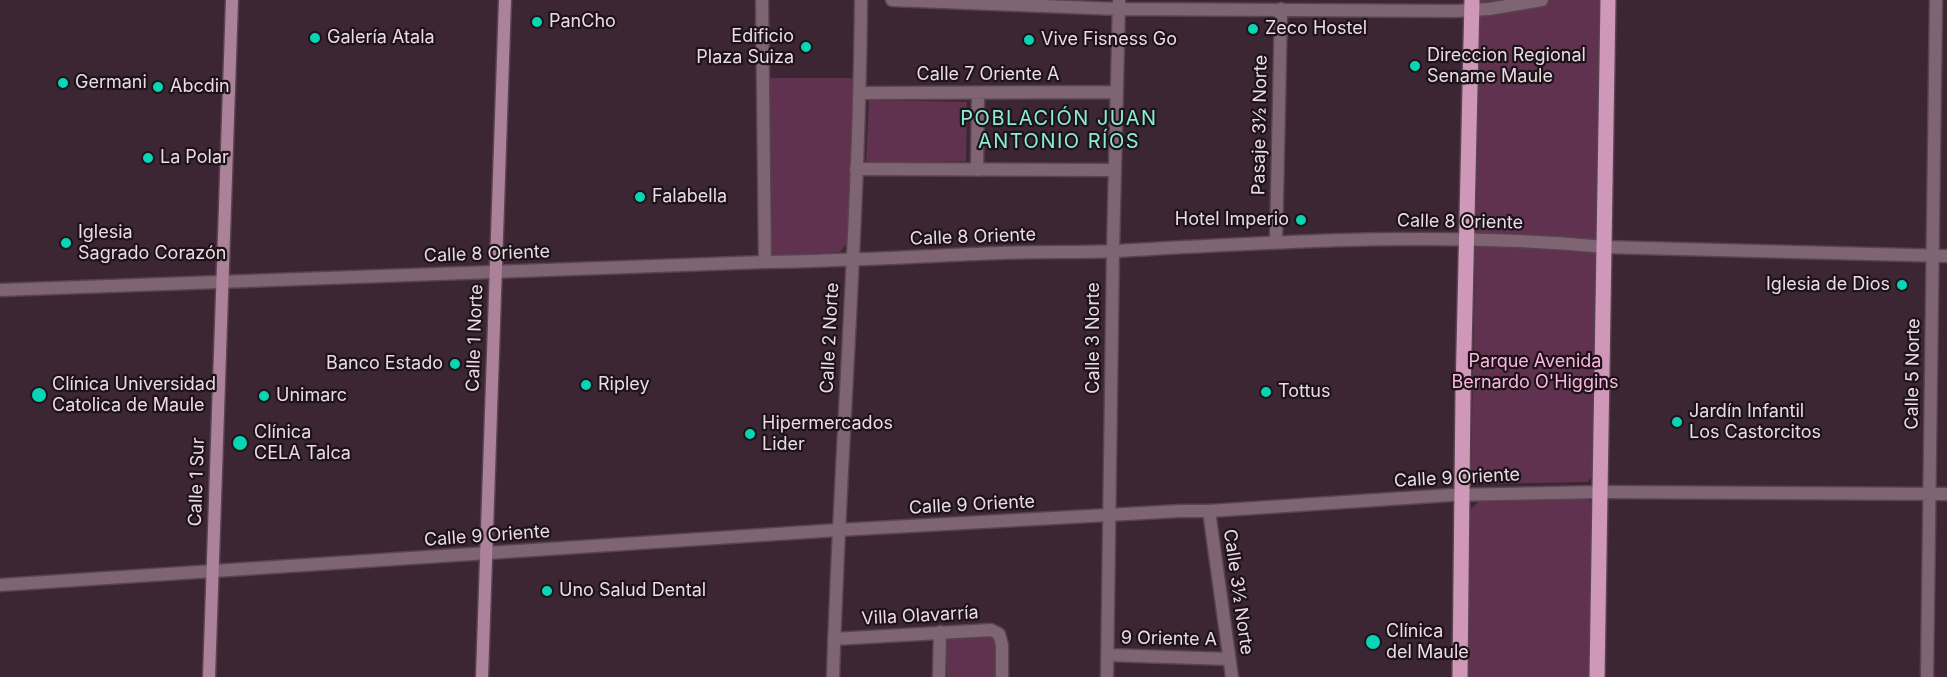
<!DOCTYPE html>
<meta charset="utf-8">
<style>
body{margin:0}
canvas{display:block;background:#3c2633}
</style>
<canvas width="1947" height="677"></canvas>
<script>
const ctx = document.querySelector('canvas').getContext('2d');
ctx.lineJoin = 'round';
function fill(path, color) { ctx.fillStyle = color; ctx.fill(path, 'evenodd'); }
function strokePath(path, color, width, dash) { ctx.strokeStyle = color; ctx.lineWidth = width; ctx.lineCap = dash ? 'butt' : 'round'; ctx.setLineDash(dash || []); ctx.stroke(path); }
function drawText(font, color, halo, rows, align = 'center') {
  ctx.font = font + ' Inter,sans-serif'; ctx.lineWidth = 4.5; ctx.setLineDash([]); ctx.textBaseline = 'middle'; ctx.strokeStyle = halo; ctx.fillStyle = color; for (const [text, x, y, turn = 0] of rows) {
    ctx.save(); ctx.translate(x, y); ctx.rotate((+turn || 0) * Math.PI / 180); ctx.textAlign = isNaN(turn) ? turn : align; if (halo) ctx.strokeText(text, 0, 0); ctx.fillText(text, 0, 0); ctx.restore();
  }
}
fill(new Path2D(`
 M 1480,0 L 1601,0 L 1594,473 L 1588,482 L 1478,484 L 1471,476 Z
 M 769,78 L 853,78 L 847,243 L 840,252 L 772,257 Z
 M 869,100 L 967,102 L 966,161 L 866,164 Z
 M 1587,499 L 1594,505 L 1590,677 L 1468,677 L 1470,510 L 1478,502 Z
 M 996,636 L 996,677 L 947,677 L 947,637 Z`), '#60324f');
const minor = new Path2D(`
 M 762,0 L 765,262
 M 892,0 L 1118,9 L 1456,11 L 1489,9 L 1542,0
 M 860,93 L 1117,92
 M 856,169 L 1115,170
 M 977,170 L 978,94
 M 1276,242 L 1281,9
 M 1605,247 L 1947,256
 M 1601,492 L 1947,494
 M 1209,511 L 1232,677
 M 834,639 L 991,630 L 999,634 L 1002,645 L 1002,677
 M 1108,655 L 1229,659
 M 939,677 L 940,632
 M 1107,677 L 1113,251 L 1119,0
 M 1927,677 L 1936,0`);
const tertiary = new Path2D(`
 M 0,290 L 765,262 C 844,261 922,256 1001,253 C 1039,251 1077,253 1115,251 C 1278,242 1442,231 1605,247
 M 0,585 L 838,530 L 1180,511 L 1209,511 L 1451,495 L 1601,492
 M 833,677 C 840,451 859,226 861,0`);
const secondary = new Path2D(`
 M 209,677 L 232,0
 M 482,677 L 505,0`);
const primary = new Path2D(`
 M 1460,677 L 1463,393 L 1472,0
 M 1597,677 L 1608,0`);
strokePath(minor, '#58434f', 15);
strokePath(tertiary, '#58434f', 15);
strokePath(secondary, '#58434f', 15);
strokePath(primary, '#58434f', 18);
strokePath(minor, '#7f6473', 12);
strokePath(tertiary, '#7f6473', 12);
strokePath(secondary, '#ac819a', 12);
strokePath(primary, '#cf97b8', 15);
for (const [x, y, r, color] of [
 [537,22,6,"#07d5b5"],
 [1253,29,6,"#07d5b5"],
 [315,38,6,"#07d5b5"],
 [1029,40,6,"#07d5b5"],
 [806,47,6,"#07d5b5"],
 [1415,66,6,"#07d5b5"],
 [63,83,6,"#07d5b5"],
 [158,87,6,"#07d5b5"],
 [148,158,6,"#07d5b5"],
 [640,197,6,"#07d5b5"],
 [1301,220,6,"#07d5b5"],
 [66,243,6,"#07d5b5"],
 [1902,285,6,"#07d5b5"],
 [455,364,6,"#07d5b5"],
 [586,385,6,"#07d5b5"],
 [1266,392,6,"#07d5b5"],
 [39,395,8,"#07d5b5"],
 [264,396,6,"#07d5b5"],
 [1677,422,6,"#07d5b5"],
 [750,434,6,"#07d5b5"],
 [240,443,8,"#07d5b5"],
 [547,591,6,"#07d5b5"],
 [1373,642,8,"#07d5b5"]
]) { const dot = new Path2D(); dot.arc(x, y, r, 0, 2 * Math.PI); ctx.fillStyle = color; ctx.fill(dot); strokePath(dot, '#1d1319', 2); }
drawText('18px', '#ebdce4', '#1d1319', [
 ["PanCho",549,22],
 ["Zeco Hostel",1265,29],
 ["Edificio",794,37,"right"],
 ["Plaza Suiza",794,58,"right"],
 ["Galería Atala",327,38],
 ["Vive Fisness Go",1041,40],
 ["Direccion Regional",1427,56],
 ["Sename Maule",1427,77],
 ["Germani",75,83],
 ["Abcdin",170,87],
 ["La Polar",160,158],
 ["Falabella",652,197],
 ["Hotel Imperio",1289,220,"right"],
 ["Iglesia",78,233],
 ["Sagrado Corazón",78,254],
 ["Iglesia de Dios",1890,285,"right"],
 ["Banco Estado",443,364,"right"],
 ["Clínica Universidad",52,385],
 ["Catolica de Maule",52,406],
 ["Ripley",598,385],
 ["Tottus",1278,392],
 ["Unimarc",276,396],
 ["Jardín Infantil",1689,412],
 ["Los Castorcitos",1689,433],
 ["Hipermercados",762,424],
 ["Lider",762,445],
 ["Clínica",254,433],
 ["CELA Talca",254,454],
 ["Uno Salud Dental",559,591],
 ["Clínica",1386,632],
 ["del Maule",1386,653]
], 'left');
drawText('18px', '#ebdce4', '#1d1319', [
 ["Calle 7 Oriente A",988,75],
 ["Pasaje 3½ Norte",1260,125,-89],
 ["Calle 8 Oriente",1460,222,1],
 ["Calle 8 Oriente",973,237,-2],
 ["Calle 8 Oriente",487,254,-2],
 ["Calle 1 Norte",475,338,-88],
 ["Calle 2 Norte",830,338,-87],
 ["Calle 3 Norte",1094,338,-90],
 ["Calle 5 Norte",1913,374,-89],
 ["Calle 9 Oriente",1457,478,-3],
 ["Calle 1 Sur",197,482,-88],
 ["Calle 9 Oriente",972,505,-3],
 ["Calle 9 Oriente",487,536,-4],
 ["Calle 3½ Norte",1238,592,82],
 ["Villa Olavarría",920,616,-3],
 ["9 Oriente A",1169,639,1]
]);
drawText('18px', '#fdb6e0', '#1d1319', [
 ["Parque Avenida",1535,362],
 ["Bernardo O'Higgins",1535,383]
]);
ctx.letterSpacing = '1.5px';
drawText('20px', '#89ecd4', '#1d1319', [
 ["POBLACIÓN JUAN",1059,119],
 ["ANTONIO RÍOS",1059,142]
]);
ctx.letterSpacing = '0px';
</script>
